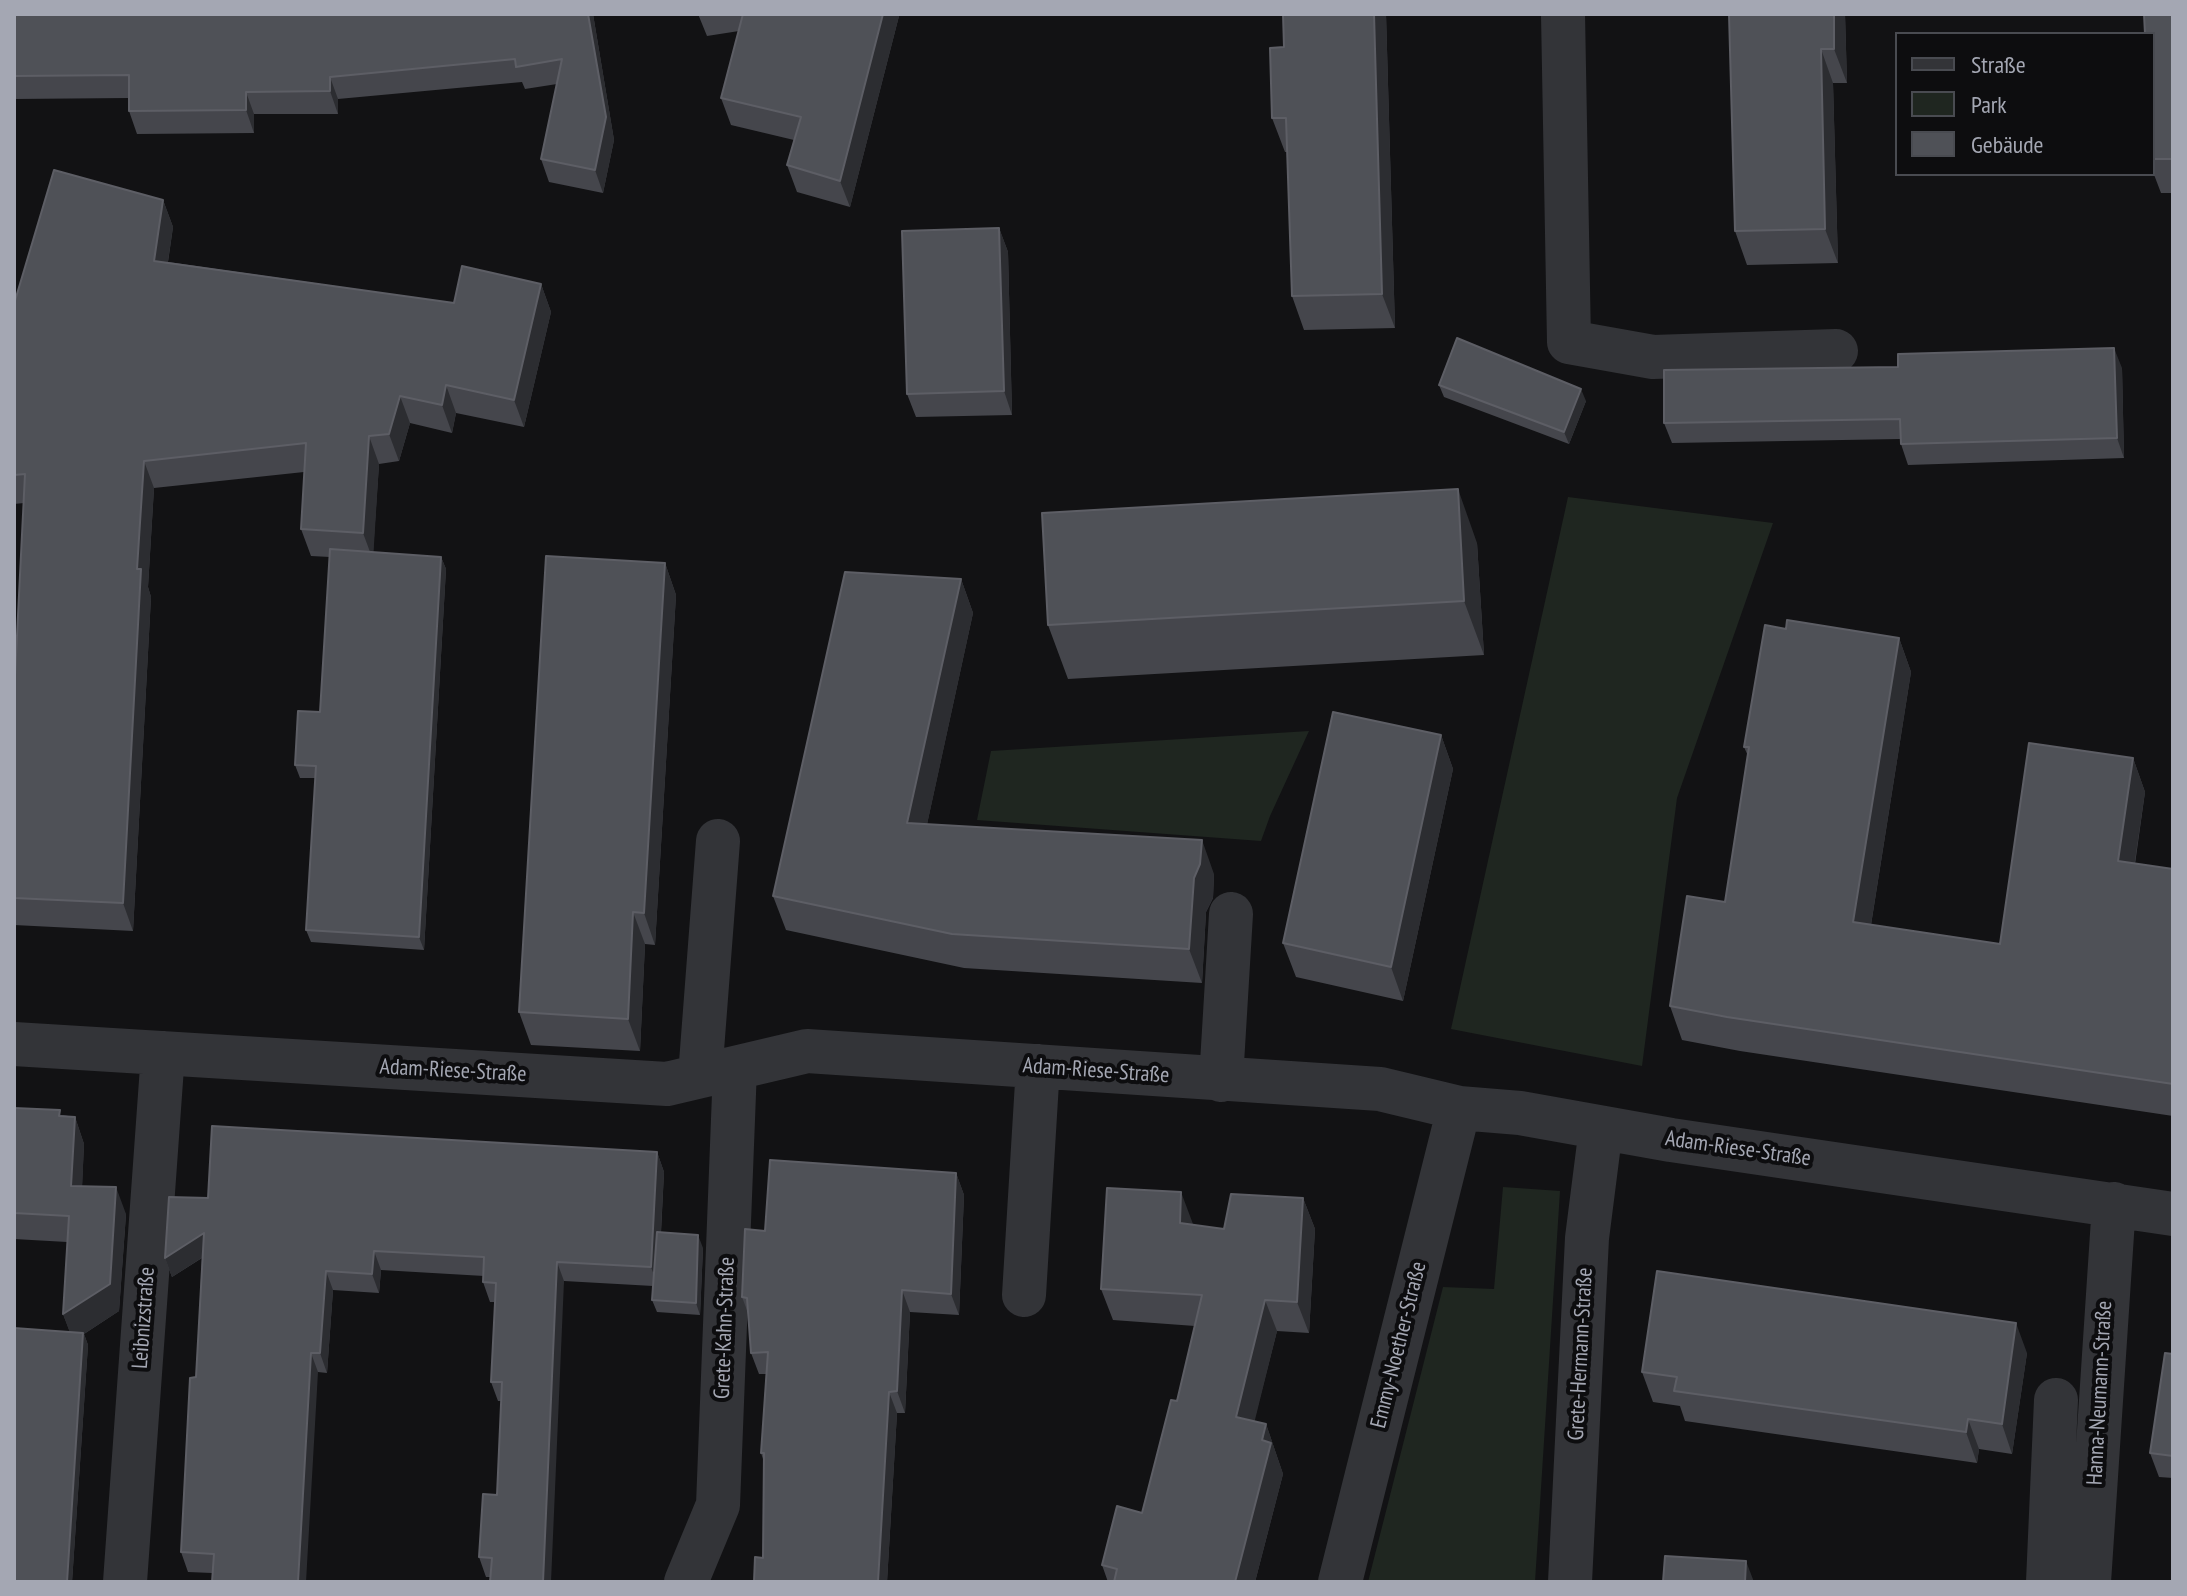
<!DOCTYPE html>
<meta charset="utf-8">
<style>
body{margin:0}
#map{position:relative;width:2187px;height:1596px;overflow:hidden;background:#121214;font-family:"PT Sans Narrow",sans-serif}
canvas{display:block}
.frame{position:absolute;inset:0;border:16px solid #a4a7b3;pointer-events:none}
.legend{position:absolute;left:1895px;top:32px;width:260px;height:144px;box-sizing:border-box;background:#0d0d0f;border:2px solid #494b51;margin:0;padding:10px 14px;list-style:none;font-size:24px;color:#a4a7b3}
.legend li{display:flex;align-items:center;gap:16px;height:40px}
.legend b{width:40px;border:2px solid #494b51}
</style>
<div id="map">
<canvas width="2187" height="1596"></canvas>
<div class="frame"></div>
<ul class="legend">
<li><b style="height:10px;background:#333438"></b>Straße</li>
<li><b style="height:22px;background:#1f2620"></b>Park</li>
<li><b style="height:22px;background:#4f5157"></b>Gebäude</li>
</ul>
</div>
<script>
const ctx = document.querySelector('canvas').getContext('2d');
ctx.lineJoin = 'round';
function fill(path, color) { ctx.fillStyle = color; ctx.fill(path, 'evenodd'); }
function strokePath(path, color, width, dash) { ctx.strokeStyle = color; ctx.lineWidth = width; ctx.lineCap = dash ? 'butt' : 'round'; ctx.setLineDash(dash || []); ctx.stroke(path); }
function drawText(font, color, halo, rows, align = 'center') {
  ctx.font = font + ' "PT Sans Narrow",sans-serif'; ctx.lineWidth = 8; ctx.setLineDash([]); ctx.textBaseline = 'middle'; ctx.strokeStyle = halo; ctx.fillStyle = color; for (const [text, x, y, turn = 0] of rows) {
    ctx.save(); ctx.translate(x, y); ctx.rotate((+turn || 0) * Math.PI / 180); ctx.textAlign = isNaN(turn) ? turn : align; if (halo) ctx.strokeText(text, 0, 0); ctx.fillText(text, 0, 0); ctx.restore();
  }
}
fill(new Path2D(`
 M 1568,497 L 1773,523 L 1677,798 L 1642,1066 L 1451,1029 Z
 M 1309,731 L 1270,816 L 1261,841 L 977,820 L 991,751 Z
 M 1503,1187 L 1560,1191 L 1535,1582 L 1368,1582 L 1443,1287 L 1494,1289 Z`), '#1f2620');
strokePath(new Path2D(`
 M 1563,14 L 1569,342 L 1653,357 L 1836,351
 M 14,1044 L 667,1084 L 807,1051 L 1380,1089 L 1459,1108 L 1520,1113 L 1671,1140 L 2173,1214
 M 700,1076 L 718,841
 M 1221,1080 L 1231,914
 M 1024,1295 L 1038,1066
 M 125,1582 L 163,1053
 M 686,1582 L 718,1505 L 735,1068
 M 1340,1582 L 1459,1108
 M 1570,1582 L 1587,1238 L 1601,1128
 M 2048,1582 L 2056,1400
 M 2089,1582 L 2114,1204`), '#333438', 44);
fill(new Path2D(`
 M 14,14 L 593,14 L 614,140 L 603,193 L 549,182 L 541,159 L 557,84 L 525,89 L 522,82 L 338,99 L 338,114 L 254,114 L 254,133 L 137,134 L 129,111 L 129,98 L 14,99 Z
 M 698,14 L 913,14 L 899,16 L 850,207 L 797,192 L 787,165 L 794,140 L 731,125 L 721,98 L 739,31 L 707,36 Z
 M 1283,14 L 1386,14 L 1395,328 L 1304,330 L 1292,296 L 1287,152 L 1285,152 L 1272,118 L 1284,47 Z
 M 1729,14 L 1845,14 L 1847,83 L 1833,83 L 1838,263 L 1747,265 L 1735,231 Z
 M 2141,14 L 2173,14 L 2173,193 L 2161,193 L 2153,172 L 2153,34 L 2144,14 Z
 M 163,200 L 173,227 L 168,262 L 454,303 L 541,284 L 551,312 L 524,427 L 456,413 L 452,433 L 410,423 L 399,461 L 379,464 L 373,552 L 441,557 L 446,569 L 424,950 L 311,942 L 306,930 L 316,778 L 300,778 L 295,765 L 320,712 L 330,557 L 311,556 L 301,529 L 304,472 L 154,488 L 148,587 L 151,597 L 133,931 L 14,925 L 14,696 L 24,503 L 14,504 L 14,304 Z
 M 999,228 L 1008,252 L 1012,415 L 916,417 L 907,394 Z
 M 2122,368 L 2124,458 L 1908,465 L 1901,444 L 1900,439 L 1672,443 L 1664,423 Z
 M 1439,385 L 1586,401 L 1569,444 L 1444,397 Z
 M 1477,543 L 1484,655 L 1068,679 L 1048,625 Z
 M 665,563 L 676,595 L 655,945 L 645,944 L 640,1051 L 531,1045 L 519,1012 Z
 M 961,579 L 973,613 L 927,824 L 1214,874 L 1213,898 L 1206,912 L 1202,983 L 964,968 L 786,930 L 773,896 Z
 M 1786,629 L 1899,638 L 1911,672 L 1871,925 L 2000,944 L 2133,758 L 2145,792 L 2135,864 L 2173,869 L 2173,1116 L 1740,1051 L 1682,1040 L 1670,1006 L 1725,902 L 1748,756 L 1744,747 Z
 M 1441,735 L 1453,769 L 1403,1001 L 1296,977 L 1283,943 Z
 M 14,1108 L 75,1117 L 84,1144 L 82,1186 L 126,1214 L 119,1311 L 84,1334 L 88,1345 L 72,1582 L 14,1582 L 70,1332 L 63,1314 L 67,1242 L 14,1239 Z
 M 657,1152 L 664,1172 L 661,1233 L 703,1248 L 700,1315 L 657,1312 L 652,1300 L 653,1286 L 564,1281 L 491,1577 L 486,1577 L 479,1557 L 497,1495 L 502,1401 L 498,1401 L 491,1382 L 495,1302 L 490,1302 L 483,1282 L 484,1276 L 381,1270 L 379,1293 L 333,1290 L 327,1373 L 318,1372 L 212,1573 L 188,1572 L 181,1552 L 196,1377 L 202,1258 L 172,1277 L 165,1258 L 208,1198 Z
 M 956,1173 L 964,1195 L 959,1315 L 910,1312 L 905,1413 L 897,1413 L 887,1582 L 754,1582 L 763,1558 L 764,1462 L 761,1453 L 766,1374 L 759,1374 L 751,1353 L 748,1313 L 742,1297 Z
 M 1303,1198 L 1315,1229 L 1309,1333 L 1277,1331 L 1254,1421 L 1266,1424 L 1283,1474 L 1255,1582 L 1108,1582 L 1102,1565 L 1142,1513 L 1177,1401 L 1195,1326 L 1113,1320 L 1101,1289 L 1193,1225 L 1224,1229 Z
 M 2027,1353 L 2012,1454 L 1979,1449 L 1977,1463 L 1685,1421 L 1680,1406 L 1653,1402 L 1642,1372 Z
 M 2173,1354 L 2173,1478 L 2159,1477 L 2150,1453 Z`), '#45464c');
fill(new Path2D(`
 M 588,14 L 593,14 L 614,140 L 603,193 L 595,170 Z
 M 883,14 L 898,14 L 899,16 L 850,207 L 840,181 Z
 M 1374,14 L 1386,14 L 1395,328 L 1382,294 Z
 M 1834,14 L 1845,14 L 1847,83 L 1834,49 Z
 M 1821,49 L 1833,83 L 1838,263 L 1825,229 Z
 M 330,77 L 338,99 L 338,114 L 330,91 Z
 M 246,92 L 254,114 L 254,133 L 246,110 Z
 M 163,200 L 173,227 L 164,288 L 154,261 Z
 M 999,228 L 1008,252 L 1012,415 L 1004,391 Z
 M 541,284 L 551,312 L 524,427 L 514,400 Z
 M 2114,348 L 2122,368 L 2124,458 L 2117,438 Z
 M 446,385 L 456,413 L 452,433 L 442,405 Z
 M 1581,389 L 1586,401 L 1569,444 L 1564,432 Z
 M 400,396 L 410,423 L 399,461 L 389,434 Z
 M 369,436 L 379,464 L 373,560 L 363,533 Z
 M 144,461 L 154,488 L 148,587 L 151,597 L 133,931 L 123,903 L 137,569 Z
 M 1458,489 L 1477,543 L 1484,655 L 1464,601 Z
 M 441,557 L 446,569 L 424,950 L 419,937 Z
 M 665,563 L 676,595 L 655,945 L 644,913 Z
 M 961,579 L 973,613 L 920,857 L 907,823 Z
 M 1899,638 L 1911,672 L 1866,956 L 1853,922 Z
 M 1441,735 L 1453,769 L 1403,1001 L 1391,967 Z
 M 2133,758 L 2145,792 L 2130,895 L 2118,861 Z
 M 1202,840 L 1214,874 L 1213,898 L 1206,912 L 1202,983 L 1189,949 L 1194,878 Z
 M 633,912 L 645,944 L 640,1051 L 628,1019 Z
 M 75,1117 L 84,1144 L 81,1213 L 71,1186 Z
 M 657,1152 L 664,1172 L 658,1286 L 651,1267 Z
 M 956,1173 L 964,1195 L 959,1315 L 951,1294 Z
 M 116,1187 L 126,1214 L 119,1311 L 84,1334 L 88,1345 L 72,1582 L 67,1582 L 73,1341 L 63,1314 Z
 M 1181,1192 L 1193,1224 L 1191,1254 L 1180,1223 Z
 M 1303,1198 L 1315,1229 L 1309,1333 L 1297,1302 Z
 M 204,1233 L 211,1252 L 172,1277 L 165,1258 Z
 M 698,1235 L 703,1248 L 700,1315 L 696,1303 Z
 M 374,1251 L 381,1270 L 379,1293 L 372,1274 Z
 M 557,1262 L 564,1281 L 551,1582 L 543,1582 Z
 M 326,1271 L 333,1290 L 327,1373 L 320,1353 Z
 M 902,1290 L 910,1312 L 905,1413 L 897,1391 Z
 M 1265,1300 L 1277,1331 L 1248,1448 L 1236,1417 Z
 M 2016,1323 L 2027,1353 L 2012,1454 L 2002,1424 Z
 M 311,1353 L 318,1372 L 306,1582 L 298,1582 Z
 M 889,1392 L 897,1413 L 887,1582 L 878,1582 Z
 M 1968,1419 L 1979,1449 L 1977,1463 L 1966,1432 Z
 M 1266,1424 L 1283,1474 L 1255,1582 L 1235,1582 Z
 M 1746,1561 L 1754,1582 L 1745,1582 Z`), '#2c2d31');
const building = new Path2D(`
 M 14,14 L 588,14 L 606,117 L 595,170 L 541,159 L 562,59 L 516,67 L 515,59 L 330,77 L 330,91 L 246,92 L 246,110 L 129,111 L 129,75 L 14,76 Z
 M 743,14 L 883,14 L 840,181 L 787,165 L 801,117 L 721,98 Z
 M 1283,14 L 1374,14 L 1382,294 L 1292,296 L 1286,118 L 1272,118 L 1270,48 L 1284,47 Z
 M 1729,14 L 1834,14 L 1834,49 L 1821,49 L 1825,229 L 1735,231 Z
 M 2144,14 L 2173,14 L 2173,159 L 2153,159 L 2153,34 L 2145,34 Z
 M 54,170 L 163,200 L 154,261 L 454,303 L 462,266 L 541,284 L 514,400 L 446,385 L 442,405 L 400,396 L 389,434 L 369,436 L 363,533 L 301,529 L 306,443 L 144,461 L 137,569 L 141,569 L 123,903 L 14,898 L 14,696 L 25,474 L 14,475 L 14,304 Z
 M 999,228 L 1004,391 L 907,394 L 902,231 Z
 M 1457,338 L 1581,389 L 1564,432 L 1439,385 Z
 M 2114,348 L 2117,438 L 1901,444 L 1900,419 L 1664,423 L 1664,370 L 1898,367 L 1898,354 Z
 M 1458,489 L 1464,601 L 1048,625 L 1042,513 Z
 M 330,549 L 441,557 L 419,937 L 306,930 L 316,766 L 295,765 L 298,711 L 320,712 Z
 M 546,556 L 665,563 L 644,913 L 633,912 L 628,1019 L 519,1012 Z
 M 845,572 L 961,579 L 907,823 L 1202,840 L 1200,864 L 1194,878 L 1189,949 L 952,934 L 773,896 Z
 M 1787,620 L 1899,638 L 1853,922 L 2000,944 L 2029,743 L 2133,758 L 2118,861 L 2173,869 L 2173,1084 L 1727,1017 L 1670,1006 L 1687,896 L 1725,902 L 1749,747 L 1744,747 L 1765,625 L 1786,629 Z
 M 1333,712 L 1441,735 L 1391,967 L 1283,943 Z
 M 14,1108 L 60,1110 L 59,1116 L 75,1117 L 71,1186 L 116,1187 L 110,1284 L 63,1314 L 69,1216 L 14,1213 Z
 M 212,1126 L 657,1152 L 651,1267 L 557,1262 L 543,1582 L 490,1582 L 492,1558 L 479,1557 L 483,1494 L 497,1495 L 502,1382 L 491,1382 L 496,1283 L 483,1282 L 484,1257 L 374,1251 L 372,1274 L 326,1271 L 320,1353 L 311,1353 L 298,1582 L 212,1582 L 214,1554 L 181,1552 L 190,1378 L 196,1377 L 204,1233 L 165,1258 L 169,1197 L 208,1198 Z
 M 770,1160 L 956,1173 L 951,1294 L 902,1290 L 897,1391 L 889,1392 L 878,1582 L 754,1582 L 755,1557 L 763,1558 L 764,1453 L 761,1453 L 768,1352 L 751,1353 L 747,1298 L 742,1297 L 745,1229 L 765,1231 Z
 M 1107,1188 L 1181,1192 L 1180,1223 L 1224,1229 L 1231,1194 L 1303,1198 L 1297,1302 L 1265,1300 L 1236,1417 L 1266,1424 L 1262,1440 L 1271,1443 L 1235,1582 L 1114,1582 L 1117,1569 L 1102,1565 L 1117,1506 L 1142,1513 L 1171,1400 L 1177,1401 L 1202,1295 L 1101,1289 Z
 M 657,1232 L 698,1235 L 696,1303 L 652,1300 Z
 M 1657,1271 L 2016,1323 L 2002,1424 L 1968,1419 L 1966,1432 L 1674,1391 L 1677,1377 L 1642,1372 Z
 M 14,1328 L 83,1333 L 67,1582 L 14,1582 Z
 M 2165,1353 L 2173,1354 L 2173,1456 L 2150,1453 Z
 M 1665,1556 L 1746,1561 L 1745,1582 L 1663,1582 Z`);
fill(building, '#4f5157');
strokePath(building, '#5d5e65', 2);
drawText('22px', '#a4a7b3', '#0d0d0f', [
 ["Adam-Riese-Straße",453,1071,3],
 ["Adam-Riese-Straße",1096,1071,4],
 ["Adam-Riese-Straße",1738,1149,8],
 ["Leibnizstraße",144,1318,-86],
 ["Grete-Kahn-Straße",725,1328,-88],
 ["Emmy-Noether-Straße",1399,1345,-76],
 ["Grete-Hermann-Straße",1581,1354,-87],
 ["Hanna-Neumann-Straße",2100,1393,-87]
]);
</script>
